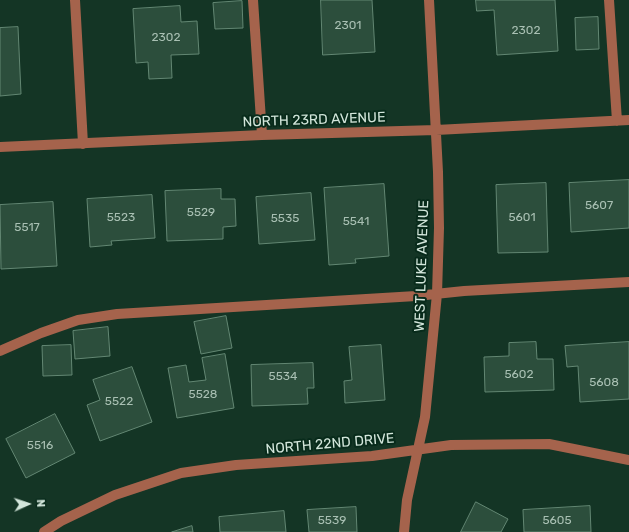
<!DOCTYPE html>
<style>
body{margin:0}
#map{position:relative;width:629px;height:532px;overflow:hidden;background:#143525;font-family:Rubik,sans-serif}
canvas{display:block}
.north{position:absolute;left:8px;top:484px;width:40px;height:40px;-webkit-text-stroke:3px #082b1b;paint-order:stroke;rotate:87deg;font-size:11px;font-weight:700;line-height:16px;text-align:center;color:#d3e6db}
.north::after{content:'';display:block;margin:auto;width:14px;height:18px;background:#d3e6db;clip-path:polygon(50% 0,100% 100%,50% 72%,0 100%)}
</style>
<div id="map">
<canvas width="629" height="532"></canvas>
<div class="north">N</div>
</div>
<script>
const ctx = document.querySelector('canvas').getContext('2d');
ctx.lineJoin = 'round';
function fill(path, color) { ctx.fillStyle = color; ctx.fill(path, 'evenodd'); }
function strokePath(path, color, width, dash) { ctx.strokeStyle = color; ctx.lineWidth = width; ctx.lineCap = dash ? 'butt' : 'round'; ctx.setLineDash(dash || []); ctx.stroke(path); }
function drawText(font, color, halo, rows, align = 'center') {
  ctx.font = font + ' Rubik,sans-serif'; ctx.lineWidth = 4; ctx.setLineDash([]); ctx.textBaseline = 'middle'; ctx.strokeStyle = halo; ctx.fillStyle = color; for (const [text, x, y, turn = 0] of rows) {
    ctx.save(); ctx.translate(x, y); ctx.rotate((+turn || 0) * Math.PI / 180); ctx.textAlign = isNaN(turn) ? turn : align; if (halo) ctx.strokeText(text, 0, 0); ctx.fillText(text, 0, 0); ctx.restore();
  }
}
const building = new Path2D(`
 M 321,0 L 372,0 L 375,52 L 323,55 Z
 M 476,0 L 555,0 L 558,51 L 497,55 L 494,10 L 477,11 Z
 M 242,1 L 243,28 L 215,29 L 213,3 Z
 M 180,6 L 181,22 L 197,21 L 199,54 L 171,55 L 172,78 L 149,79 L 148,62 L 136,63 L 133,9 Z
 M 598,17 L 599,49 L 576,50 L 575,18 Z
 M 18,27 L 21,94 L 0,96 L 0,28 Z
 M 629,180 L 629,228 L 571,232 L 569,183 Z
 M 546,183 L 548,252 L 498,253 L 496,185 Z
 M 384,184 L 389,256 L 355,259 L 356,263 L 329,265 L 324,188 Z
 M 221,189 L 221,199 L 235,199 L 236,226 L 223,227 L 223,239 L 167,241 L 165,191 Z
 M 311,193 L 315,240 L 259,244 L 256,197 Z
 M 152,195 L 155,238 L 111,241 L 112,245 L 90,247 L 87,199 Z
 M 53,202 L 57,266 L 1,269 L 0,205 Z
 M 226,316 L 232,348 L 201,354 L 194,322 Z
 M 108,327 L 110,356 L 75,359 L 73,331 Z
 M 536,342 L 537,359 L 553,359 L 554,390 L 485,392 L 484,357 L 509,356 L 509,343 Z
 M 629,342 L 629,399 L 580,402 L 578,366 L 567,367 L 565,346 Z
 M 71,345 L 72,375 L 43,376 L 42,346 Z
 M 381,345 L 385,400 L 345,403 L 344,381 L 352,380 L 349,347 Z
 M 225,354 L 234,408 L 177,418 L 168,368 L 186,365 L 189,382 L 206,380 L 202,358 Z
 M 313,363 L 314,388 L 307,388 L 308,404 L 252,406 L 251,365 Z
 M 132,367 L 152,422 L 100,441 L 87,405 L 100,400 L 93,380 Z
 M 55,414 L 75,453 L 26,478 L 6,439 Z
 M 476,502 L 508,519 L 501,532 L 461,532 Z
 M 590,506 L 591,532 L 524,532 L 523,510 Z
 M 356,507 L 357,532 L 309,532 L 307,510 Z
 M 284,511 L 286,532 L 220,532 L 219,517 Z
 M 192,526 L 193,532 L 172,532 Z`);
fill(building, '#2c4e3c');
strokePath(building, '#638773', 1);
strokePath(new Path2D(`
 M 75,0 L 83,144
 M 253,0 L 262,135
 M 609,0 L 617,121
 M 0,147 L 262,135 L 436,130 L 629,120
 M 0,351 L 41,333 L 78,320 L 117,314 L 416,296 L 464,291 L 629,282
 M 44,532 L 61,521 L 115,495 L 181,473 L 236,465 L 372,456 L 451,445 L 549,444 L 629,460
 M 404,532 L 407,500 L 425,417 L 437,294 L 439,228 L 438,172 L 429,0`), '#a5634c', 10);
drawText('12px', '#a9c0b3', null, [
 ["2301",348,26],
 ["2302",526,31],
 ["2302",166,38],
 ["5607",599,206],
 ["5529",201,213],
 ["5523",121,218],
 ["5601",522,218],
 ["5535",285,219],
 ["5541",356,222],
 ["5517",27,228],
 ["5602",519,375],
 ["5534",283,377],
 ["5608",604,383],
 ["5528",203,395],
 ["5522",119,402],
 ["5516",40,446],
 ["5539",332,521],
 ["5605",557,521]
]);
drawText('14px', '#d3e6db', '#082b1b', [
 ["NORTH 23RD AVENUE",314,120,-2],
 ["WEST LUKE AVENUE",422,266,-88],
 ["NORTH 22ND DRIVE",330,444,-5]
]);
</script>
